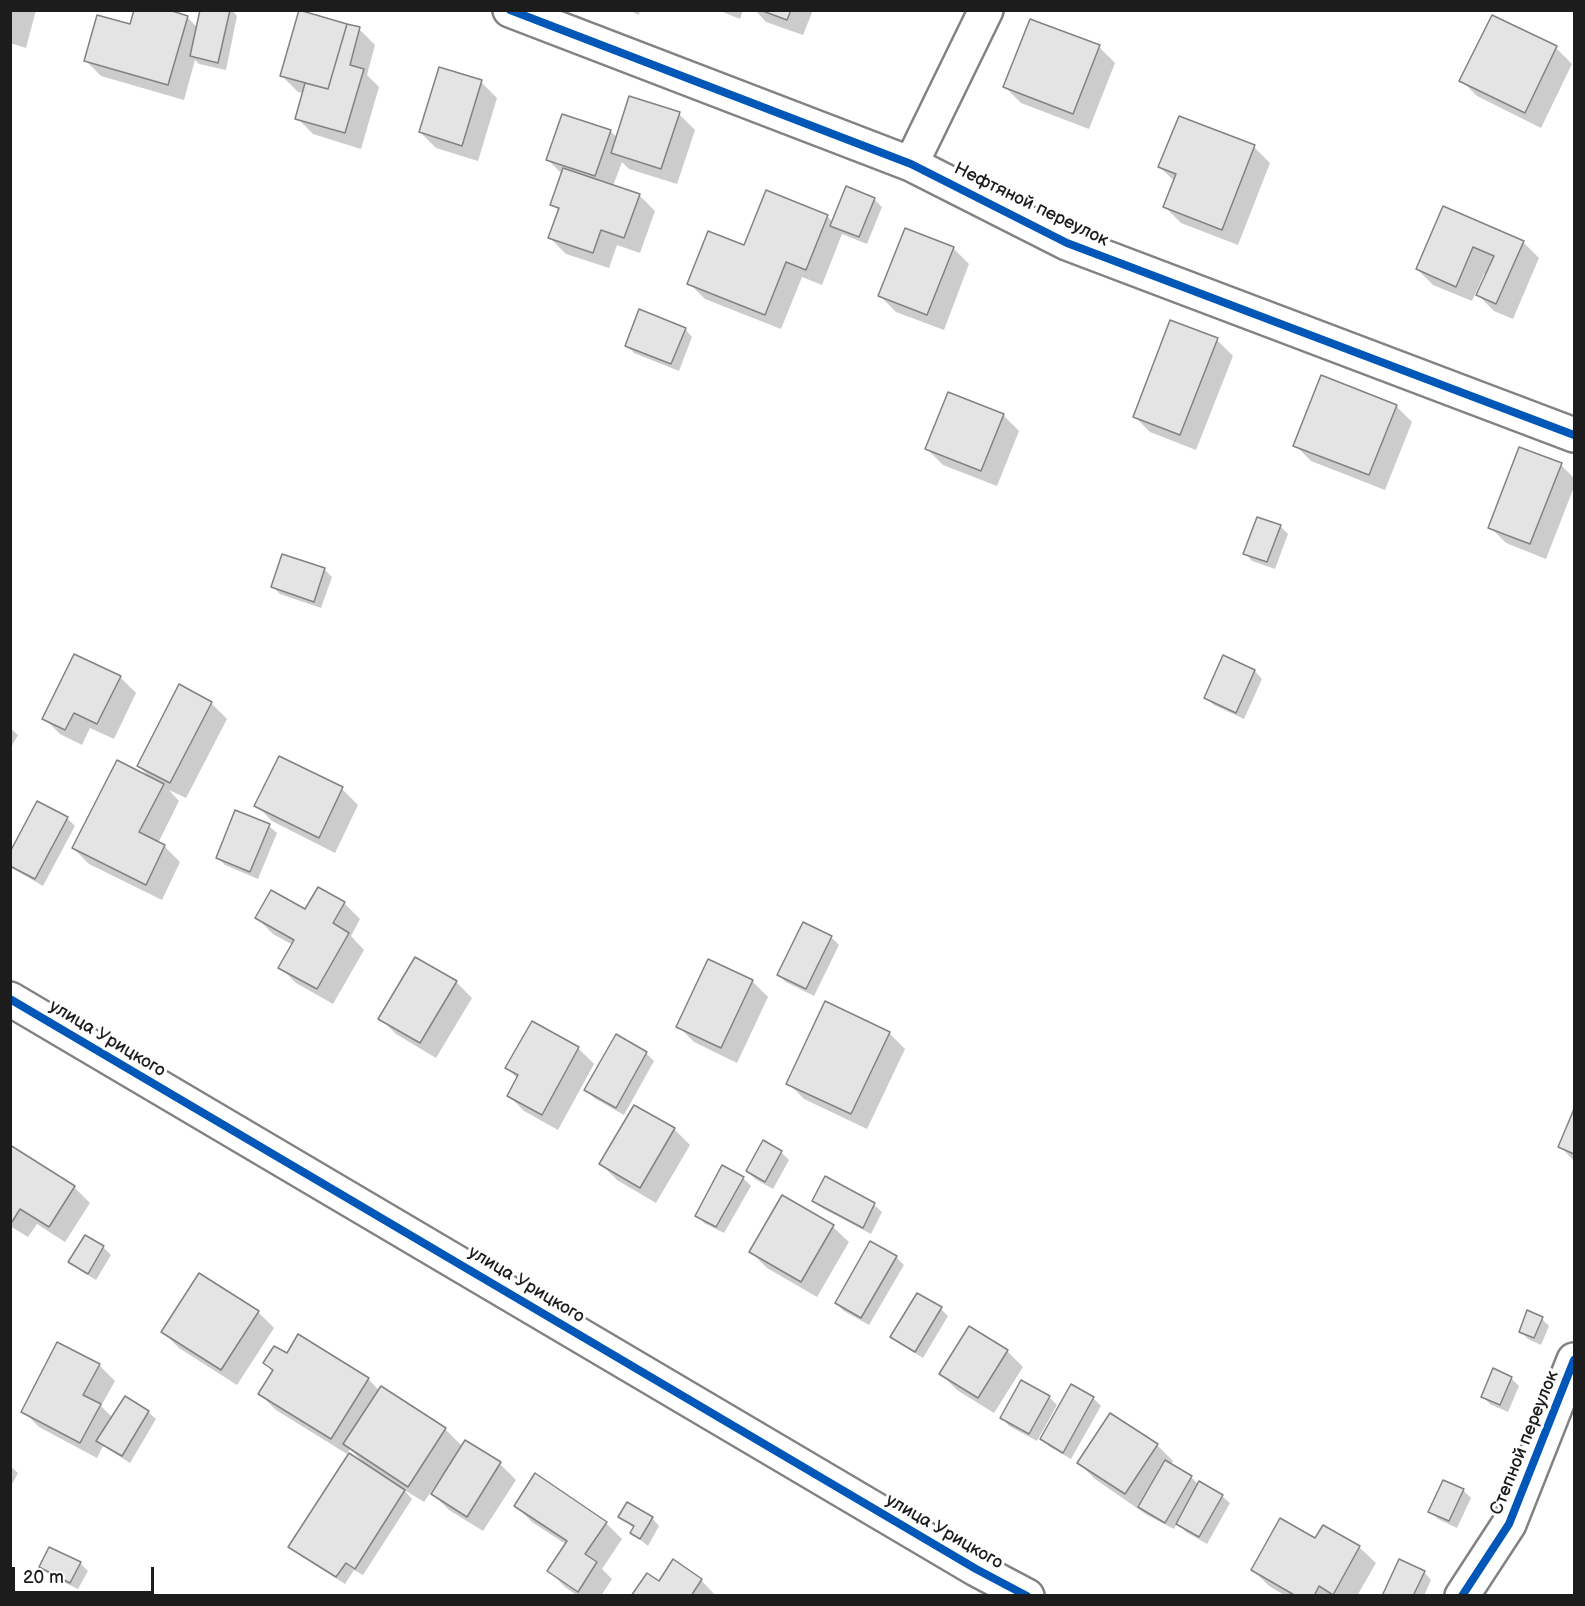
<!DOCTYPE html>
<meta charset="utf-8">
<style>
body{margin:0}
#map{position:relative;width:1585px;height:1606px;overflow:hidden;background:#fff;font-family:"Balsamiq Sans",sans-serif}
canvas{display:block}
.frame{position:absolute;inset:0;border:12px solid #1c1c1c;pointer-events:none}
.scale{position:absolute;left:12px;top:1567px;width:142px;height:27px;box-sizing:border-box;border:3px solid #1c1c1c;border-top:0;padding-left:8px;font-size:18px;line-height:21px;white-space:nowrap;color:#1c1c1c;-webkit-text-stroke:4px #fff;paint-order:stroke}
</style>
<div id="map">
<canvas width="1585" height="1606"></canvas>
<div class="frame"></div>
<div class="scale">20 m</div>
</div>
<script>
const ctx = document.querySelector('canvas').getContext('2d');
ctx.lineJoin = 'round';
function fill(path, color) { ctx.fillStyle = color; ctx.fill(path, 'evenodd'); }
function strokePath(path, color, width, dash) { ctx.strokeStyle = color; ctx.lineWidth = width; ctx.lineCap = dash ? 'butt' : 'round'; ctx.setLineDash(dash || []); ctx.stroke(path); }
function drawText(font, color, halo, rows, align = 'center') {
  ctx.font = font + ' "Balsamiq Sans",sans-serif'; ctx.lineWidth = 6; ctx.setLineDash([]); ctx.textBaseline = 'middle'; ctx.strokeStyle = halo; ctx.fillStyle = color; for (const [text, x, y, turn = 0] of rows) {
    ctx.save(); ctx.translate(x, y); ctx.rotate((+turn || 0) * Math.PI / 180); ctx.textAlign = isNaN(turn) ? turn : align; if (halo) ctx.strokeText(text, 0, 0); ctx.fillText(text, 0, 0); ctx.restore();
  }
}
fill(new Path2D(`
 M 10,10 L 36,10 L 26,48 L 10,43 Z
 M 202,10 L 232,10 L 237,16 L 226,70 L 199,64 L 195,60 L 184,100 L 101,76 L 85,60 L 131,26 L 187,17 L 198,28 Z
 M 629,10 L 640,10 L 639,15 Z
 M 718,10 L 743,10 L 740,19 Z
 M 755,10 L 813,10 L 803,35 L 766,22 Z
 M 359,29 L 375,45 L 367,75 L 379,87 L 361,149 L 313,134 L 297,118 L 304,93 L 298,92 L 282,76 Z
 M 1099,47 L 1115,63 L 1089,129 L 1021,103 L 1005,87 Z
 M 1556,48 L 1572,64 L 1541,128 L 1477,96 L 1461,80 Z
 M 481,82 L 497,98 L 478,161 L 436,148 L 420,132 Z
 M 679,114 L 695,130 L 677,184 L 629,169 L 622,162 L 613,186 L 639,195 L 655,211 L 640,253 L 617,245 L 609,268 L 566,254 L 550,238 L 559,211 L 552,204 L 562,174 L 548,160 L 610,131 L 618,138 Z
 M 1254,147 L 1270,163 L 1238,245 L 1181,223 L 1165,207 L 1175,182 L 1160,167 Z
 M 874,199 L 882,207 L 867,244 L 842,234 L 822,285 L 802,277 L 781,329 L 705,299 L 689,283 L 744,247 L 827,216 L 833,222 Z
 M 1444,208 L 1523,242 L 1539,258 L 1513,319 L 1494,311 L 1478,295 L 1487,275 L 1484,274 L 1472,301 L 1433,285 L 1417,269 Z
 M 953,248 L 969,264 L 944,330 L 896,312 L 880,296 Z
 M 685,329 L 692,337 L 679,371 L 634,353 L 626,345 Z
 M 1217,340 L 1233,356 L 1196,450 L 1150,432 L 1134,416 Z
 M 1396,406 L 1412,422 L 1385,490 L 1311,461 L 1295,445 Z
 M 1003,415 L 1019,431 L 997,486 L 943,465 L 927,449 Z
 M 1561,465 L 1574,478 L 1574,487 L 1546,559 L 1506,543 L 1490,527 Z
 M 1280,526 L 1288,534 L 1275,569 L 1252,561 L 1245,553 Z
 M 324,569 L 332,577 L 321,608 L 280,594 L 273,587 Z
 M 1224,657 L 1255,671 L 1262,679 L 1244,719 L 1214,705 L 1206,698 Z
 M 120,677 L 136,693 L 114,739 L 90,728 L 82,745 L 60,734 L 44,718 Z
 M 211,703 L 227,719 L 186,798 L 169,790 L 179,801 L 158,843 L 164,846 L 180,862 L 162,900 L 89,864 L 73,848 L 150,778 L 139,766 Z
 M 10,728 L 18,735 L 10,749 Z
 M 279,758 L 342,789 L 358,805 L 335,853 L 272,821 L 256,805 Z
 M 67,818 L 75,826 L 43,886 L 10,867 L 10,855 Z
 M 269,826 L 277,833 L 258,879 L 225,865 L 218,858 Z
 M 318,889 L 344,903 L 360,919 L 351,936 L 364,950 L 333,1004 L 296,983 L 280,967 L 293,945 L 273,934 L 257,918 L 306,911 Z
 M 831,937 L 839,945 L 814,996 L 786,982 L 778,975 Z
 M 752,981 L 768,997 L 737,1063 L 694,1042 L 678,1026 Z
 M 456,982 L 472,998 L 436,1058 L 396,1034 L 380,1018 Z
 M 532,1023 L 578,1048 L 594,1064 L 558,1130 L 524,1111 L 508,1095 L 518,1079 L 507,1068 Z
 M 889,1033 L 905,1049 L 867,1129 L 804,1099 L 788,1083 Z
 M 617,1037 L 646,1053 L 654,1061 L 624,1115 L 594,1098 L 586,1090 Z
 M 1574,1113 L 1574,1161 L 1560,1146 Z
 M 674,1129 L 690,1145 L 656,1203 L 617,1180 L 601,1164 Z
 M 10,1147 L 74,1187 L 90,1203 L 65,1242 L 37,1224 L 28,1237 L 10,1226 Z
 M 781,1152 L 789,1160 L 773,1189 L 755,1179 L 747,1171 Z
 M 743,1178 L 751,1186 L 724,1233 L 704,1223 L 697,1215 Z
 M 814,1201 L 874,1205 L 882,1212 L 871,1234 L 822,1208 Z
 M 833,1227 L 849,1242 L 817,1297 L 767,1268 L 751,1252 Z
 M 85,1237 L 103,1247 L 111,1255 L 96,1280 L 78,1269 L 70,1262 Z
 M 896,1257 L 904,1265 L 869,1325 L 844,1311 L 836,1303 Z
 M 941,1309 L 948,1316 L 923,1358 L 900,1344 L 892,1337 Z
 M 258,1312 L 274,1328 L 237,1385 L 179,1348 L 163,1332 Z
 M 1542,1319 L 1549,1326 L 1541,1345 L 1528,1339 L 1520,1331 Z
 M 1007,1351 L 1023,1367 L 994,1413 L 957,1390 L 941,1374 Z
 M 287,1355 L 368,1379 L 380,1391 L 382,1388 L 445,1429 L 463,1447 L 500,1464 L 516,1480 L 483,1531 L 449,1510 L 433,1494 L 445,1475 L 443,1474 L 424,1502 L 403,1489 L 412,1499 L 363,1575 L 354,1570 L 345,1584 L 298,1554 L 290,1547 L 363,1462 L 350,1449 L 347,1454 L 276,1410 L 260,1394 L 273,1372 L 265,1363 Z
 M 99,1365 L 115,1381 L 101,1406 L 113,1418 L 148,1412 L 156,1419 L 130,1463 L 103,1446 L 97,1458 L 39,1427 L 23,1411 Z
 M 1511,1378 L 1519,1386 L 1508,1412 L 1490,1404 L 1483,1397 Z
 M 1049,1397 L 1057,1405 L 1037,1441 L 1009,1426 L 1002,1418 Z
 M 1093,1398 L 1101,1406 L 1071,1459 L 1050,1447 L 1042,1439 Z
 M 1157,1445 L 1173,1461 L 1170,1465 L 1191,1477 L 1199,1485 L 1222,1496 L 1230,1503 L 1207,1544 L 1186,1532 L 1177,1523 L 1174,1529 L 1147,1515 L 1095,1479 L 1079,1463 Z
 M 10,1466 L 18,1473 L 10,1488 Z
 M 536,1475 L 606,1523 L 622,1539 L 602,1569 L 612,1579 L 601,1596 L 578,1596 L 565,1587 L 549,1571 L 567,1545 L 532,1522 L 516,1506 Z
 M 1463,1490 L 1471,1498 L 1457,1528 L 1438,1519 L 1430,1512 Z
 M 620,1517 L 652,1518 L 659,1526 L 648,1546 L 632,1533 L 634,1528 Z
 M 1323,1527 L 1360,1548 L 1376,1563 L 1357,1596 L 1286,1596 L 1269,1586 L 1253,1570 L 1316,1540 Z
 M 80,1563 L 88,1571 L 78,1589 L 49,1575 L 41,1567 Z
 M 1424,1572 L 1431,1580 L 1424,1596 L 1383,1596 Z
 M 701,1580 L 716,1596 L 633,1596 L 659,1583 Z`), '#0003');
const building = new Path2D(`
 M 134,10 L 169,10 L 188,16 L 168,85 L 84,61 L 97,15 L 130,24 Z
 M 200,10 L 230,10 L 218,63 L 190,56 Z
 M 299,10 L 347,24 L 328,89 L 280,76 Z
 M 760,10 L 791,10 L 787,20 Z
 M 1492,15 L 1557,46 L 1525,113 L 1459,81 Z
 M 1030,19 L 1100,45 L 1073,114 L 1003,87 Z
 M 347,24 L 360,27 L 350,65 L 364,69 L 345,133 L 295,119 L 305,83 L 328,89 Z
 M 439,67 L 482,80 L 462,146 L 419,132 Z
 M 629,96 L 680,112 L 661,169 L 611,153 Z
 M 562,114 L 611,130 L 595,176 L 546,160 Z
 M 1179,116 L 1255,145 L 1222,230 L 1163,207 L 1176,174 L 1158,167 Z
 M 563,168 L 640,194 L 624,238 L 601,230 L 593,253 L 548,238 L 559,208 L 550,205 Z
 M 846,186 L 875,198 L 859,237 L 830,226 Z
 M 766,190 L 828,215 L 806,270 L 786,262 L 765,315 L 687,284 L 708,231 L 744,245 Z
 M 1443,206 L 1524,241 L 1496,304 L 1476,295 L 1494,256 L 1473,247 L 1456,287 L 1416,269 Z
 M 905,228 L 954,247 L 927,315 L 878,296 Z
 M 639,309 L 686,328 L 671,364 L 625,346 Z
 M 1170,320 L 1218,338 L 1180,435 L 1133,417 Z
 M 1321,375 L 1397,405 L 1369,475 L 1293,446 Z
 M 948,392 L 1004,414 L 981,471 L 925,449 Z
 M 1519,447 L 1562,463 L 1530,544 L 1488,528 Z
 M 1257,517 L 1281,525 L 1267,562 L 1243,554 Z
 M 282,554 L 325,568 L 314,602 L 271,587 Z
 M 74,654 L 121,676 L 97,724 L 74,713 L 65,730 L 42,719 Z
 M 1223,655 L 1255,670 L 1236,713 L 1204,698 Z
 M 179,684 L 212,702 L 170,783 L 137,766 Z
 M 279,756 L 343,787 L 319,838 L 254,806 Z
 M 117,760 L 164,784 L 139,832 L 165,845 L 146,885 L 72,848 Z
 M 37,801 L 68,817 L 35,879 L 10,866 L 10,852 Z
 M 235,810 L 270,824 L 250,872 L 216,858 Z
 M 318,887 L 345,902 L 333,923 L 349,933 L 317,989 L 278,968 L 294,940 L 255,918 L 271,890 L 305,909 Z
 M 803,922 L 832,936 L 806,989 L 777,975 Z
 M 415,957 L 457,981 L 420,1043 L 378,1019 Z
 M 708,959 L 753,980 L 721,1048 L 676,1027 Z
 M 825,1001 L 890,1032 L 851,1114 L 786,1084 Z
 M 532,1021 L 579,1047 L 542,1115 L 507,1096 L 518,1075 L 505,1068 Z
 M 616,1034 L 647,1052 L 616,1108 L 584,1090 Z
 M 634,1105 L 675,1128 L 640,1188 L 599,1164 Z
 M 1574,1109 L 1574,1154 L 1558,1147 Z
 M 763,1140 L 782,1151 L 765,1182 L 746,1171 Z
 M 10,1145 L 75,1186 L 49,1227 L 20,1209 L 12,1222 L 10,1221 Z
 M 722,1165 L 744,1177 L 716,1227 L 695,1216 Z
 M 825,1176 L 875,1203 L 863,1228 L 812,1201 Z
 M 782,1195 L 834,1225 L 801,1282 L 749,1252 Z
 M 85,1235 L 104,1246 L 88,1274 L 68,1262 Z
 M 870,1241 L 897,1256 L 861,1318 L 835,1303 Z
 M 199,1273 L 259,1311 L 221,1370 L 161,1332 Z
 M 917,1293 L 942,1307 L 915,1352 L 890,1337 Z
 M 1527,1310 L 1543,1317 L 1534,1338 L 1519,1332 Z
 M 969,1326 L 1008,1350 L 978,1398 L 939,1374 Z
 M 298,1334 L 369,1378 L 331,1439 L 258,1394 L 273,1370 L 263,1363 L 274,1346 L 287,1353 Z
 M 57,1342 L 100,1364 L 83,1395 L 101,1404 L 80,1443 L 21,1412 Z
 M 1493,1368 L 1512,1377 L 1500,1405 L 1481,1397 Z
 M 1021,1380 L 1050,1396 L 1029,1434 L 1000,1418 Z
 M 1071,1384 L 1094,1397 L 1063,1453 L 1040,1439 Z
 M 381,1386 L 446,1428 L 408,1487 L 343,1444 Z
 M 125,1396 L 149,1411 L 122,1456 L 96,1441 Z
 M 1110,1413 L 1158,1444 L 1125,1494 L 1077,1463 Z
 M 465,1440 L 501,1462 L 467,1517 L 431,1494 Z
 M 349,1453 L 405,1490 L 355,1569 L 346,1563 L 336,1577 L 288,1547 Z
 M 1165,1460 L 1192,1476 L 1165,1523 L 1138,1507 Z
 M 535,1473 L 607,1522 L 585,1554 L 597,1562 L 578,1592 L 547,1571 L 567,1541 L 514,1506 Z
 M 1443,1480 L 1464,1489 L 1449,1521 L 1428,1512 Z
 M 1199,1481 L 1223,1495 L 1199,1537 L 1176,1524 Z
 M 627,1502 L 653,1517 L 640,1539 L 630,1533 L 634,1526 L 618,1517 Z
 M 1280,1518 L 1315,1538 L 1323,1525 L 1360,1546 L 1333,1595 L 1319,1586 L 1314,1596 L 1296,1596 L 1251,1570 Z
 M 49,1547 L 81,1562 L 70,1583 L 39,1567 Z
 M 673,1559 L 702,1579 L 691,1596 L 631,1596 L 647,1573 L 659,1581 Z
 M 1399,1559 L 1425,1571 L 1413,1596 L 1382,1596 Z`);
fill(building, '#e4e4e4');
strokePath(building, '#828282', 1.5);
const street = new Path2D(`
 M 510,10 L 911,164 L 1067,243 L 1574,435
 M 911,164 L 986,10
 M 10,999 L 976,1569 L 1027,1596
 M 1462,1596 L 1509,1524 L 1574,1360`);
strokePath(street, '#828282', 38);
strokePath(street, '#fff', 33);
strokePath(new Path2D(`
 M 510,10 L 911,164 L 1067,243 L 1574,435
 M 10,999 L 976,1569 L 1027,1596
 M 1462,1596 L 1509,1524 L 1574,1360`), '#0057b8', 8);
drawText('18px', '#1c1c1c', '#fff', [
 ["Нефтяной переулок",1031,205,26],
 ["улица Урицкого",107,1039,31],
 ["улица Урицкого",526,1285,31],
 ["Степной переулок",1525,1443,-68],
 ["улица Урицкого",944,1532,30]
]);
</script>
